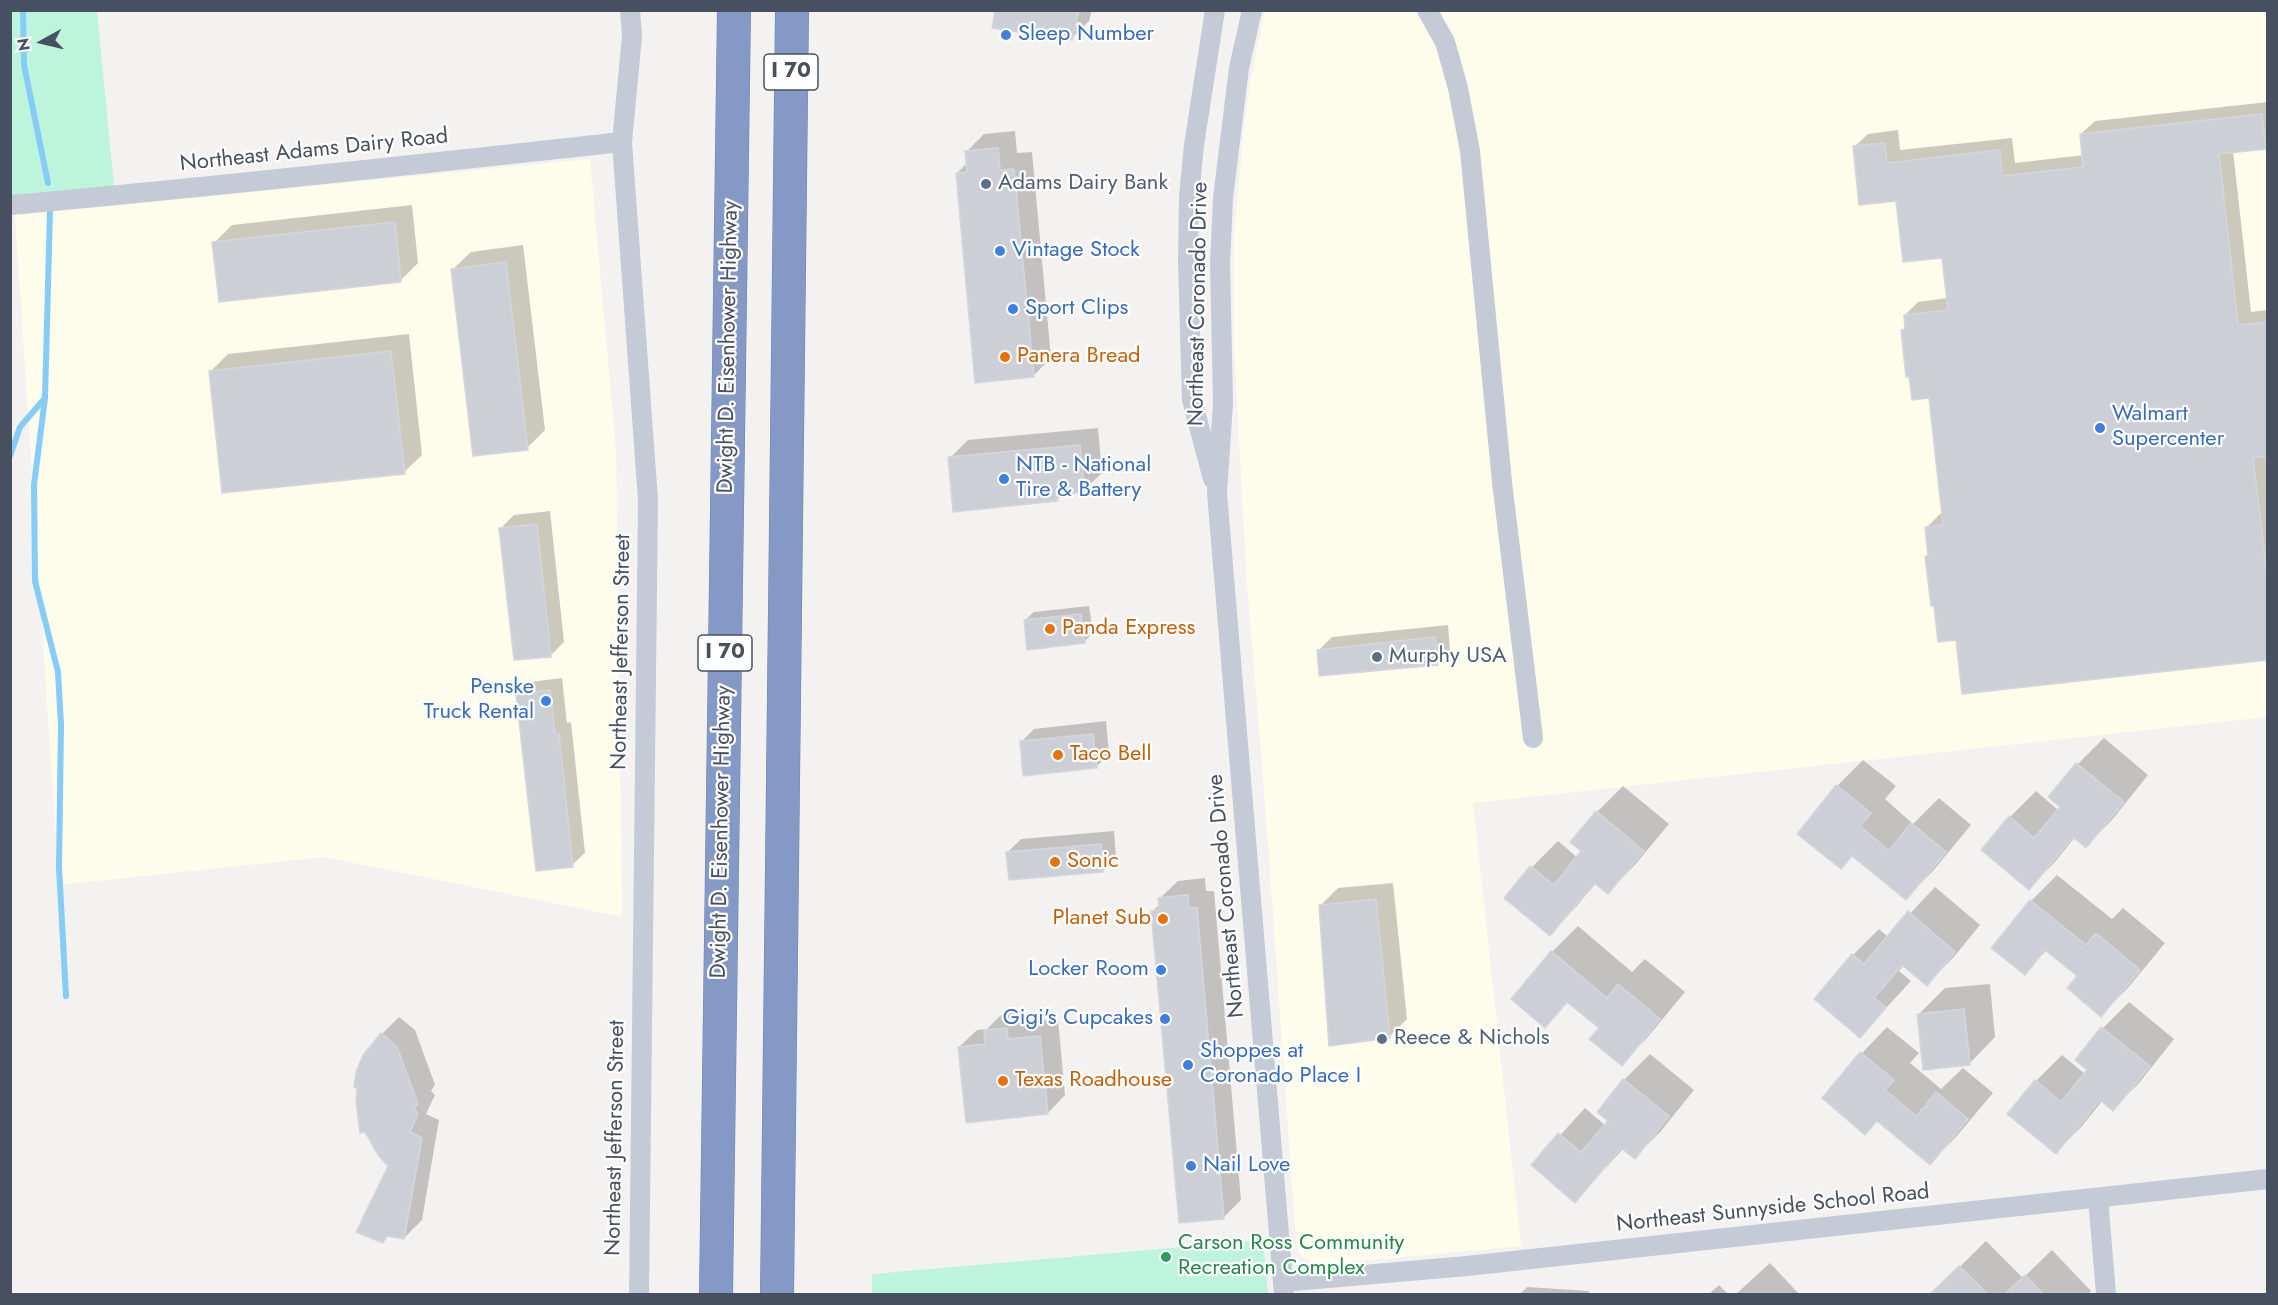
<!DOCTYPE html>
<style>
body{margin:0}
#map{position:relative;width:2278px;height:1305px;overflow:hidden;background:#f4f2f1;font-family:Jost,sans-serif}
canvas{display:block}
.frame{position:absolute;inset:0;border:12px solid #475061;pointer-events:none}
.north{position:absolute;left:12px;top:12px;width:60px;height:60px;-webkit-text-stroke:4px #fff;paint-order:stroke;rotate:262deg;font-size:16px;font-weight:700;line-height:24px;text-align:center;color:#475061}
.north::after{content:'';display:block;margin:auto;width:21px;height:27px;background:#475061;clip-path:polygon(50% 0,100% 100%,50% 72%,0 100%)}
</style>
<div id="map">
<canvas width="2278" height="1305"></canvas>
<div class="frame"></div>
<div class="north">N</div>
</div>
<script>
const ctx = document.querySelector('canvas').getContext('2d');
ctx.lineJoin = 'round';
function fill(path, color) { ctx.fillStyle = color; ctx.fill(path, 'evenodd'); }
function strokePath(path, color, width, dash) { ctx.strokeStyle = color; ctx.lineWidth = width; ctx.lineCap = dash ? 'butt' : 'round'; ctx.setLineDash(dash || []); ctx.stroke(path); }
function drawText(font, color, halo, rows, align = 'center') {
  ctx.font = font + ' Jost,sans-serif'; ctx.lineWidth = 4.5; ctx.setLineDash([]); ctx.textBaseline = 'middle'; ctx.strokeStyle = halo; ctx.fillStyle = color; for (const [text, x, y, turn = 0] of rows) {
    ctx.save(); ctx.translate(x, y); ctx.rotate((+turn || 0) * Math.PI / 180); ctx.textAlign = isNaN(turn) ? turn : align; if (halo) ctx.strokeText(text, 0, 0); ctx.fillText(text, 0, 0); ctx.restore();
  }
}
fill(new Path2D(`
 M 1265,11 L 2267,11 L 2267,717 L 1473,803 L 1521,1246 L 1317,1265 L 1302,1257 L 1298,1251 L 1296,1241 L 1267,829 L 1246,570 L 1234,347 L 1234,238 L 1243,137 L 1250,82 Z
 M 590,159 L 616,451 L 622,917 L 324,857 L 59,885 L 15,215 Z`), '#fefceb');
fill(new Path2D(`
 M 11,11 L 97,11 L 115,196 L 11,205 Z
 M 1263,1240 L 1268,1294 L 872,1294 L 872,1274 Z`), '#bdf5dc');
fill(new Path2D(`
 M 997,10 L 1092,10 L 1089,21 L 1071,39 Z
 M 2268,102 L 2268,145 L 2265,147 L 2233,151 L 2251,312 L 2268,310 L 2268,659 L 1957,638 L 1927,557 L 1930,554 L 1927,527 L 1940,514 L 1944,514 L 1930,396 L 1903,330 L 1906,326 L 1905,315 L 1918,302 L 1948,298 L 1944,256 L 1854,147 L 1868,134 L 1898,130 L 1900,150 L 2012,138 L 2015,163 L 2084,155 L 2081,134 L 2095,121 Z
 M 1015,131 L 1017,153 L 1032,152 L 1051,358 L 1033,376 L 957,173 L 967,163 L 966,152 L 984,134 Z
 M 412,205 L 418,263 L 401,280 L 214,243 L 232,225 Z
 M 523,245 L 545,430 L 527,448 L 453,269 L 471,252 Z
 M 409,334 L 422,455 L 404,472 L 211,371 L 228,354 Z
 M 1098,428 L 1102,473 L 1084,490 L 1065,492 L 1057,500 L 950,458 L 968,440 Z
 M 550,511 L 564,642 L 551,655 L 501,528 L 514,515 Z
 M 1089,606 L 1093,633 L 1084,642 L 1025,620 L 1034,612 Z
 M 1448,625 L 1450,650 L 1437,663 L 1319,650 L 1332,637 Z
 M 562,678 L 567,723 L 571,722 L 585,853 L 572,865 L 518,694 L 530,682 Z
 M 1106,721 L 1109,754 L 1096,767 L 1021,742 L 1034,729 Z
 M 2104,738 L 2148,775 L 2112,820 L 2086,846 L 2075,837 L 2055,862 L 2029,888 L 2010,817 L 2036,791 L 2059,811 L 2062,807 L 2050,797 L 2078,764 Z
 M 1863,760 L 1896,786 L 1885,799 L 1913,824 L 1939,798 L 1971,825 L 1932,872 L 1906,898 L 1853,855 L 1841,867 L 1799,833 L 1837,786 Z
 M 1623,786 L 1669,824 L 1634,866 L 1608,892 L 1596,883 L 1575,908 L 1549,934 L 1506,897 L 1532,867 L 1558,841 L 1578,858 L 1583,851 L 1572,842 L 1597,812 Z
 M 1114,831 L 1116,858 L 1103,871 L 1008,852 L 1021,839 Z
 M 2057,875 L 2112,919 L 2123,908 L 2165,943 L 2127,989 L 2101,1014 L 2079,976 L 2047,950 L 2025,973 L 1993,948 L 2031,901 Z
 M 1205,878 L 1206,891 L 1214,891 L 1241,1200 L 1224,1217 L 1152,912 L 1160,904 L 1160,898 L 1178,881 Z
 M 1393,883 L 1407,1019 L 1389,1037 L 1320,906 L 1338,888 Z
 M 1935,887 L 1980,925 L 1953,958 L 1927,984 L 1904,965 L 1899,971 L 1911,981 L 1860,1036 L 1853,955 L 1879,929 L 1888,937 Z
 M 1578,926 L 1632,972 L 1645,959 L 1685,992 L 1647,1038 L 1621,1064 L 1601,1028 L 1569,1001 L 1545,1026 L 1552,952 Z
 M 1990,984 L 1995,1037 L 1969,1064 L 1919,1014 L 1945,988 Z
 M 2129,1002 L 2174,1039 L 2139,1083 L 2113,1109 L 2103,1100 L 2082,1126 L 2056,1152 L 2036,1081 L 2062,1055 L 2085,1074 L 2089,1070 L 2077,1060 L 2103,1028 Z
 M 1024,1011 L 1026,1022 L 1058,1019 L 1065,1095 L 1048,1113 L 959,1047 L 977,1030 L 987,1029 L 1003,1013 Z
 M 399,1017 L 415,1030 L 435,1085 L 431,1091 L 435,1095 L 426,1114 L 439,1120 L 422,1220 L 404,1238 L 389,1235 L 383,1242 L 390,1166 L 382,1034 Z
 M 1887,1027 L 1919,1053 L 1910,1063 L 1941,1089 L 1963,1068 L 1993,1093 L 1956,1137 L 1930,1163 L 1878,1120 L 1865,1133 L 1824,1098 L 1862,1053 Z
 M 1650,1054 L 1694,1090 L 1661,1131 L 1635,1157 L 1624,1148 L 1575,1201 L 1533,1165 L 1585,1108 L 1606,1126 L 1610,1121 L 1624,1080 Z
 M 1986,1241 L 2023,1278 L 2052,1250 L 2091,1291 L 2088,1294 L 1932,1294 Z
 M 1770,1263 L 1799,1294 L 1736,1294 Z
 M 1719,1285 L 1728,1294 L 1709,1294 Z
 M 1527,1287 L 1589,1291 L 1589,1294 L 1520,1294 Z`), '#0003');
strokePath(new Path2D(`
 M 23,10 L 24,65 L 48,183
 M 50,211 L 45,398 L 34,485 L 35,581 L 58,672 L 61,725 L 59,867 L 66,996
 M 10,456 L 20,427 L 45,398`), '#85ccf6', 6);
const building = new Path2D(`
 M 995,10 L 1079,10 L 1072,40 L 992,28 Z
 M 2262,114 L 2266,149 L 2219,154 L 2238,325 L 2268,322 L 2268,456 L 2253,458 L 2268,583 L 2268,660 L 1962,694 L 1956,640 L 1938,642 L 1934,606 L 1931,606 L 1925,556 L 1928,556 L 1925,527 L 1943,525 L 1929,398 L 1912,400 L 1909,376 L 1906,377 L 1901,330 L 1905,329 L 1904,315 L 1948,310 L 1942,258 L 1903,262 L 1896,201 L 1859,205 L 1853,146 L 1885,143 L 1887,163 L 2000,150 L 2002,176 L 2083,167 L 2080,134 Z
 M 998,148 L 1000,170 L 1014,169 L 1034,377 L 975,383 L 956,173 L 967,172 L 965,151 Z
 M 395,222 L 401,282 L 219,302 L 212,242 Z
 M 506,262 L 528,450 L 473,456 L 451,269 Z
 M 391,351 L 405,474 L 222,493 L 209,371 Z
 M 1080,445 L 1085,492 L 1056,495 L 1058,501 L 953,512 L 948,457 Z
 M 537,524 L 551,657 L 514,660 L 499,528 Z
 M 1081,614 L 1085,643 L 1027,650 L 1024,620 Z
 M 1435,637 L 1438,665 L 1319,676 L 1317,650 Z
 M 550,690 L 555,734 L 559,734 L 573,867 L 536,871 L 516,694 Z
 M 1093,734 L 1097,768 L 1023,776 L 1020,741 Z
 M 2076,763 L 2124,802 L 2086,848 L 2073,837 L 2029,890 L 1981,850 L 2009,816 L 2034,838 L 2060,807 L 2048,797 Z
 M 1836,785 L 1871,813 L 1860,826 L 1889,851 L 1911,823 L 1946,852 L 1906,900 L 1852,856 L 1841,869 L 1797,834 Z
 M 1596,811 L 1644,851 L 1608,894 L 1594,883 L 1550,936 L 1504,898 L 1530,866 L 1554,885 L 1581,851 L 1570,842 Z
 M 1101,844 L 1103,872 L 1009,880 L 1006,852 Z
 M 1188,895 L 1189,908 L 1197,908 L 1224,1219 L 1179,1223 L 1151,911 L 1159,910 L 1158,898 Z
 M 1376,899 L 1390,1038 L 1329,1046 L 1319,905 Z
 M 2030,900 L 2086,945 L 2096,933 L 2140,970 L 2101,1017 L 2067,988 L 2077,976 L 2045,950 L 2025,975 L 1991,948 Z
 M 1908,911 L 1955,952 L 1927,986 L 1902,965 L 1874,998 L 1886,1008 L 1860,1038 L 1814,999 L 1852,954 L 1864,964 Z
 M 1551,951 L 1607,998 L 1618,984 L 1660,1019 L 1622,1066 L 1589,1039 L 1599,1028 L 1567,1002 L 1545,1028 L 1511,999 Z
 M 1964,1009 L 1970,1065 L 1923,1070 L 1917,1014 Z
 M 2101,1027 L 2150,1066 L 2113,1111 L 2100,1100 L 2056,1154 L 2007,1114 L 2035,1080 L 2061,1102 L 2087,1070 L 2075,1060 Z
 M 1007,1028 L 1008,1039 L 1040,1036 L 1048,1114 L 966,1123 L 958,1047 L 985,1044 L 984,1030 Z
 M 381,1033 L 397,1047 L 418,1104 L 414,1109 L 418,1113 L 410,1132 L 422,1138 L 404,1239 L 387,1236 L 383,1243 L 356,1232 L 388,1166 L 378,1155 L 365,1132 L 360,1133 L 356,1101 L 357,1088 L 354,1087 L 356,1072 L 363,1055 Z
 M 1860,1052 L 1894,1080 L 1885,1090 L 1916,1116 L 1925,1106 L 1927,1108 L 1927,1103 L 1936,1092 L 1968,1119 L 1930,1165 L 1877,1121 L 1865,1135 L 1822,1098 Z
 M 1623,1079 L 1669,1116 L 1635,1159 L 1621,1148 L 1575,1203 L 1531,1165 L 1558,1133 L 1581,1152 L 1608,1121 L 1597,1112 Z
 M 1959,1266 L 1988,1294 L 1930,1294 Z
 M 2025,1275 L 2043,1294 L 2005,1294 Z`);
fill(building, '#cdcfd7');
strokePath(building, '#d5d6dd', 1.5);
const highway = new Path2D(`
 M 716,1294 L 734,10
 M 777,1294 L 792,10`);
strokePath(highway, '#6f84b1', 34);
strokePath(new Path2D(`
 M 630,10 L 632,36 L 622,142 L 648,500 L 639,1294
 M 1252,10 L 1239,68 L 1223,198 L 1220,262 L 1223,403 L 1217,493 L 1284,1294
 M 1427,10 L 1445,42 L 1458,88 L 1470,151 L 1502,482 L 1533,738
 M 10,205 C 215,187 419,164 622,142
 M 1213,479 L 1192,400 L 1188,262 L 1189,196 L 1194,145 L 1215,10
 M 2098,1198 L 2106,1294
 M 1283,1282 L 1467,1266 L 2268,1179`), '#c4cbd7', 20);
strokePath(highway, '#8499c5', 33);
for (const [x, y, r, color] of [
 [1006,35,6,"#3f7fe0"],
 [986,184,6,"#5c6f8a"],
 [1000,251,6,"#3f7fe0"],
 [1013,309,6,"#3f7fe0"],
 [1005,357,6,"#e8710a"],
 [2100,428,6,"#3f7fe0"],
 [1004,479,6,"#3f7fe0"],
 [1050,629,6,"#e8710a"],
 [1377,657,6,"#5c6f8a"],
 [546,701,6,"#3f7fe0"],
 [1058,755,6,"#e8710a"],
 [1055,862,6,"#e8710a"],
 [1163,919,6,"#e8710a"],
 [1161,970,6,"#3f7fe0"],
 [1165,1019,6,"#3f7fe0"],
 [1382,1039,6,"#5c6f8a"],
 [1188,1065,6,"#3f7fe0"],
 [1003,1081,6,"#e8710a"],
 [1191,1166,6,"#3f7fe0"],
 [1166,1257,6,"#2e9e5b"]
]) { const dot = new Path2D(); dot.arc(x, y, r, 0, 2 * Math.PI); ctx.fillStyle = color; ctx.fill(dot); strokePath(dot, '#fff', 2); }
for (const [x, y, w] of [
 [791,72,54],
 [725,653,54]
]) { const box = new Path2D(); box.roundRect(x - w / 2, y - 18, w, 36, 4.5); ctx.fillStyle = '#fff'; ctx.fill(box); strokePath(box, '#475061', 1.5); }
drawText('bold 21px', '#475061', null, [
 ["I 70",791,72],
 ["I 70",725,653]
]);
drawText('22px', '#366cbe', '#fff', [
 ["Sleep Number",1018,35],
 ["Vintage Stock",1012,251],
 ["Sport Clips",1025,309],
 ["Walmart",2112,415],
 ["Supercenter",2112,440],
 ["NTB - National",1016,466],
 ["Tire & Battery",1016,491],
 ["Penske",534,688,"right"],
 ["Truck Rental",534,713,"right"],
 ["Locker Room",1149,970,"right"],
 ["Gigi's Cupcakes",1153,1019,"right"],
 ["Shoppes at",1200,1052],
 ["Coronado Place I",1200,1077],
 ["Nail Love",1203,1166]
], 'left');
drawText('22px', '#475061', '#fff', [
 ["Northeast Adams Dairy Road",314,151,-6],
 ["Northeast Coronado Drive",1199,304,-89],
 ["Dwight D. Eisenhower Highway",729,347,-89],
 ["Northeast Jefferson Street",622,652,-89],
 ["Dwight D. Eisenhower Highway",722,832,-89],
 ["Northeast Coronado Drive",1227,896,-95],
 ["Northeast Jefferson Street",616,1138,-89],
 ["Northeast Sunnyside School Road",1773,1209,-6]
]);
drawText('22px', '#4e5e75', '#fff', [
 ["Adams Dairy Bank",998,184],
 ["Murphy USA",1389,657],
 ["Reece & Nichols",1394,1039]
], 'left');
drawText('22px', '#c56008', '#fff', [
 ["Panera Bread",1017,357],
 ["Panda Express",1062,629],
 ["Taco Bell",1070,755],
 ["Sonic",1067,862],
 ["Planet Sub",1151,919,"right"],
 ["Texas Roadhouse",1015,1081]
], 'left');
drawText('22px', '#27864d', '#fff', [
 ["Carson Ross Community",1178,1244],
 ["Recreation Complex",1178,1269]
], 'left');
</script>
